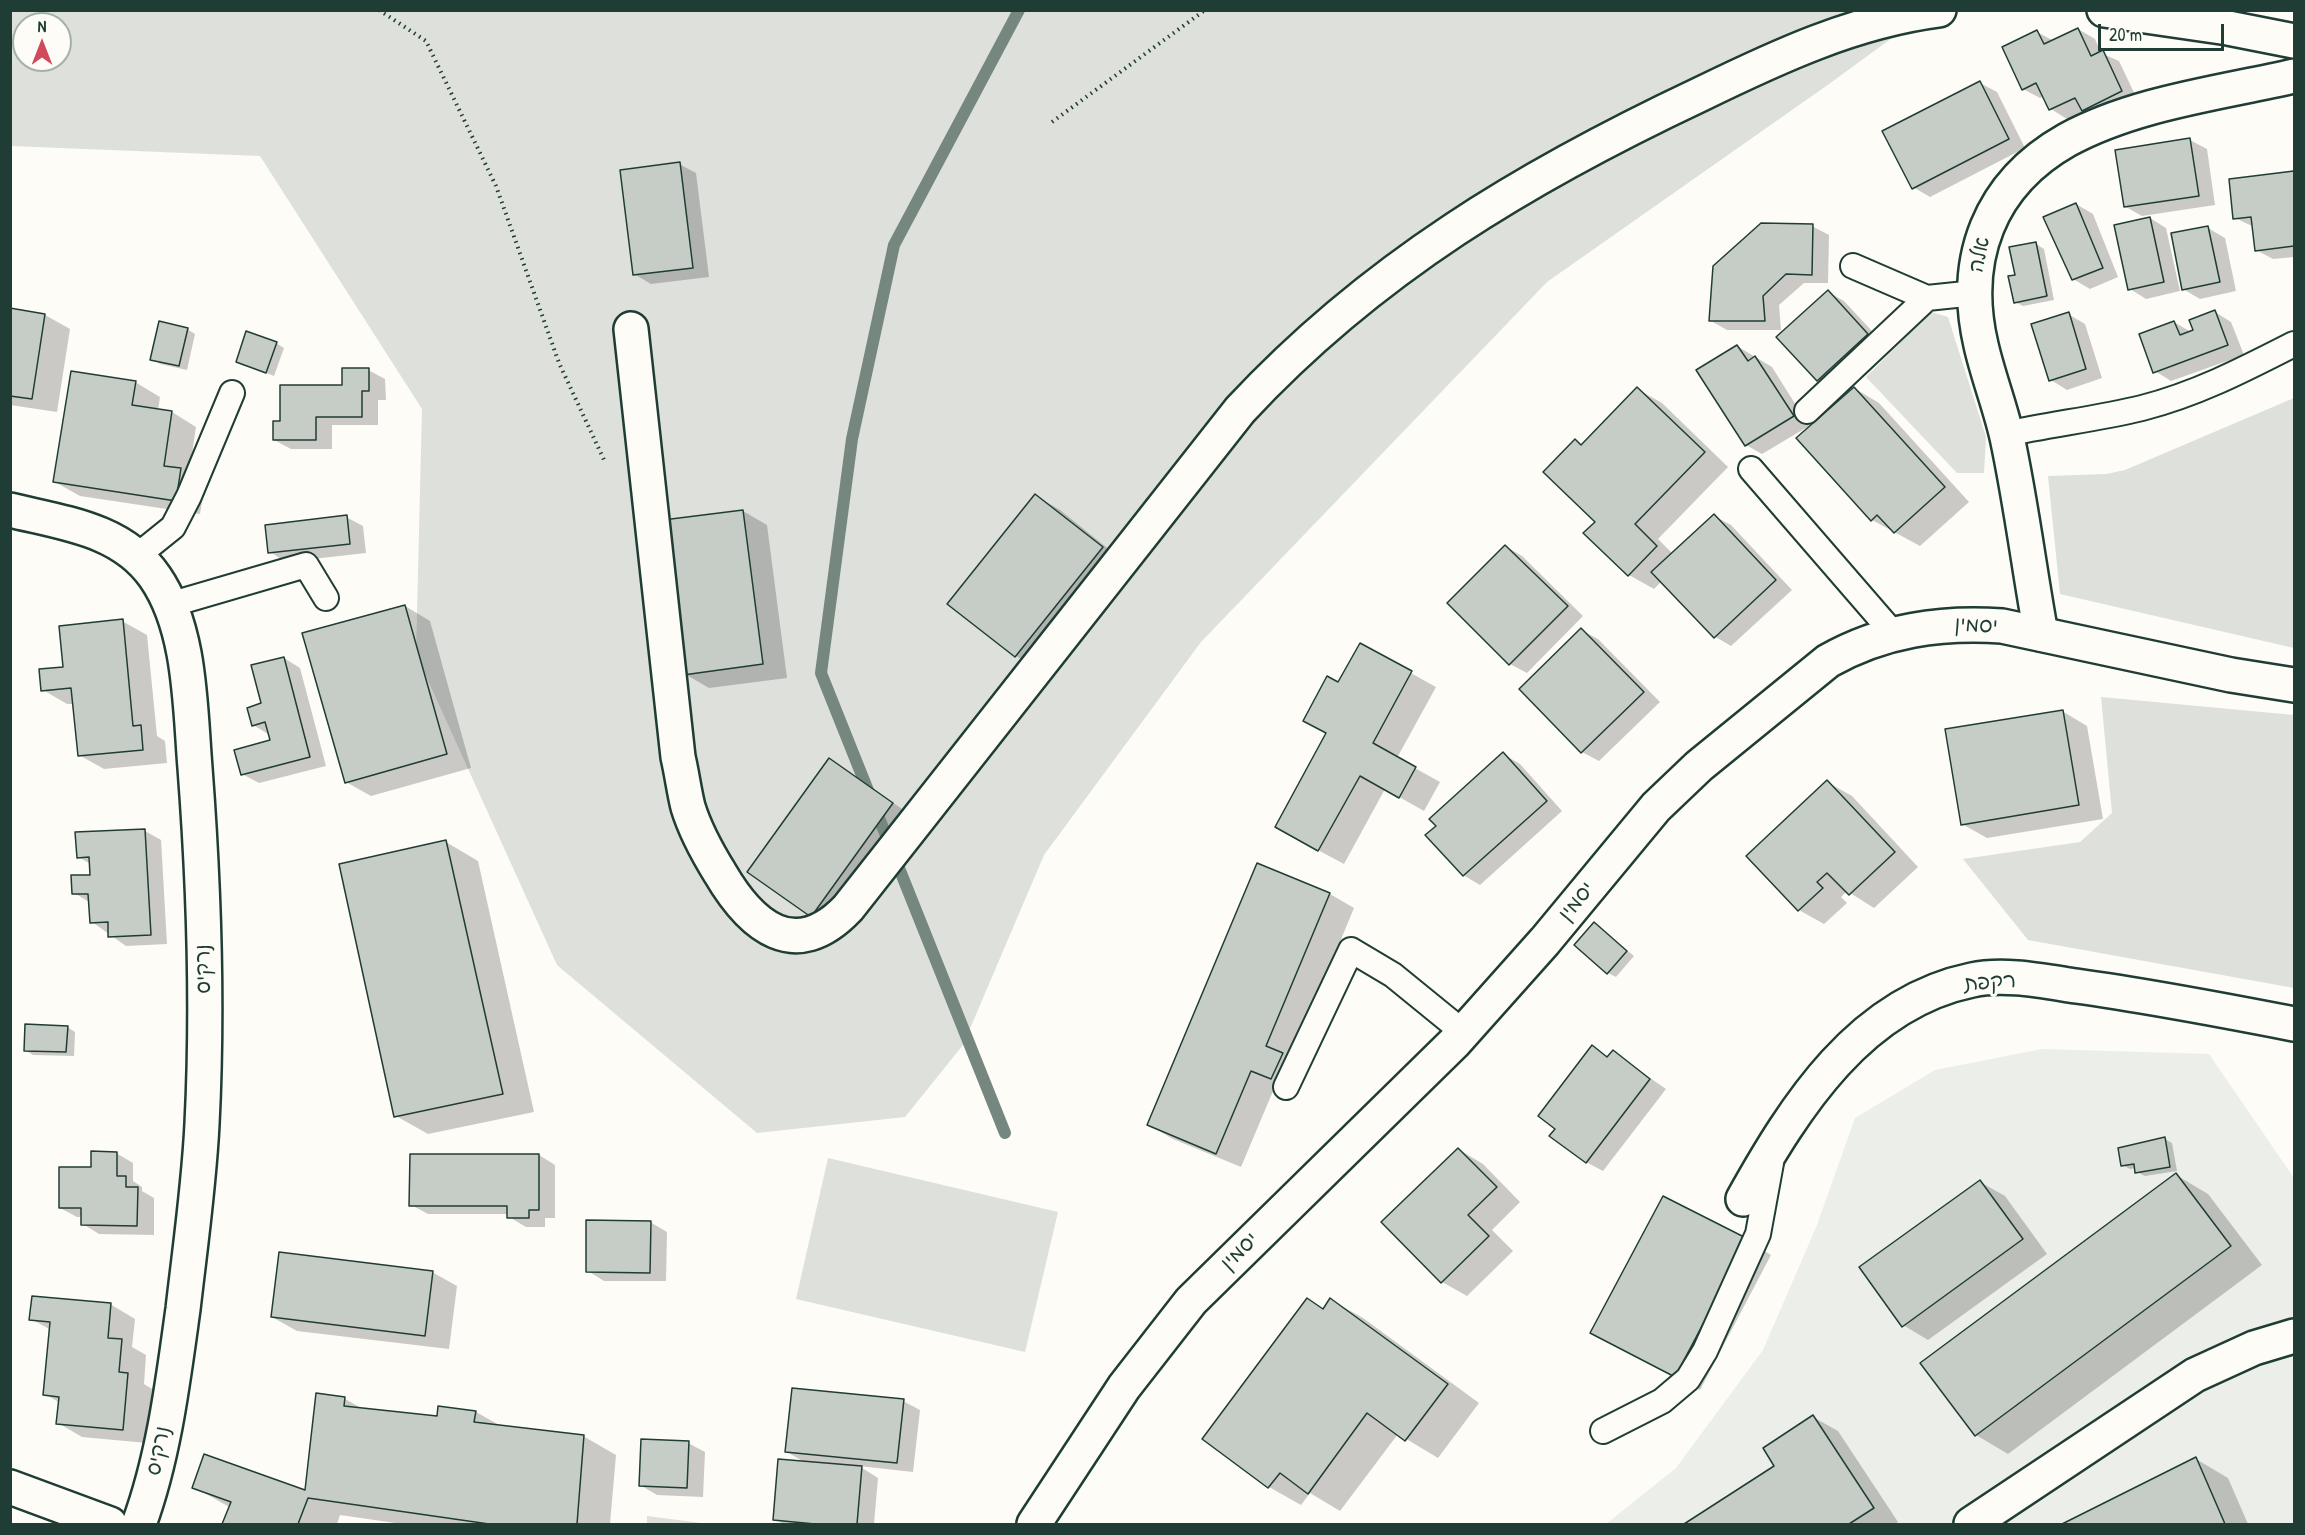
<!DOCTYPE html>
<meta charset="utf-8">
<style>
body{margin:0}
#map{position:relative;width:2305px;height:1535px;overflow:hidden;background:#fdfcf7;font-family:"Patrick Hand",sans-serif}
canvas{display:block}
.frame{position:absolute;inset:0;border:12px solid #1f3d34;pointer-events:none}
.north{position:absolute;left:12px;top:12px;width:60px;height:60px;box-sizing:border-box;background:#fdfcf7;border:2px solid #a4b0a9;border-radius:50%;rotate:0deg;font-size:16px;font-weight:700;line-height:24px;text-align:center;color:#1f3d34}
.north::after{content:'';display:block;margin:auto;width:21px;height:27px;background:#d1495b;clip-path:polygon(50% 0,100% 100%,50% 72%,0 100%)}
.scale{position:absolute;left:2098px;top:24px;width:126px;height:27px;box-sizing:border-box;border:3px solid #1f3d34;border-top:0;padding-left:8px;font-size:18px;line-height:21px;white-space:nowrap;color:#1f3d34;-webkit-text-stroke:4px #fdfcf7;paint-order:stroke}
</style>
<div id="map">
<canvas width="2305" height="1535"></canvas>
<div class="frame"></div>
<div class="north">N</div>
<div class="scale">20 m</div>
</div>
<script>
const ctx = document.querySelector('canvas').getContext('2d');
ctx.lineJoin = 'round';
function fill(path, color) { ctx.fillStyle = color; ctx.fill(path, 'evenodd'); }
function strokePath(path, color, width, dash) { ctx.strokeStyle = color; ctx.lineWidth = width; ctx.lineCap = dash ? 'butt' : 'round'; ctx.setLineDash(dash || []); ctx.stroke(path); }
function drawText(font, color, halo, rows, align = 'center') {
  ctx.font = font + ' "Patrick Hand","Playpen Sans Hebrew",sans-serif'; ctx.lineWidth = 6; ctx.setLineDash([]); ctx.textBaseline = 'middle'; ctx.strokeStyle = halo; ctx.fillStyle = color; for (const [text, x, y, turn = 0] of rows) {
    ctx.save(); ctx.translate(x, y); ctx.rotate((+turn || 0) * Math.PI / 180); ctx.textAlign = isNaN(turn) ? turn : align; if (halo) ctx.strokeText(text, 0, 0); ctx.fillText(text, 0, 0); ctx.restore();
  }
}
fill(new Path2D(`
 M 2042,1049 L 2209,1054 L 2294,1178 L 2294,1524 L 1606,1524 L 1676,1468 L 1763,1350 L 1817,1225 L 1855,1118 L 1935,1070 Z`), '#eceee9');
fill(new Path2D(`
 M 11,11 L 1929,11 L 1829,84 L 1547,282 L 1201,642 L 1044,855 L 963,1045 L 905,1117 L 757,1133 L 557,965 L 416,654 L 422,409 L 260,156 L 11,146 ZM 24,24 L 60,24 L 60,60 L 24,60 Z
 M 1931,312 L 1948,317 L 1986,437 L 1984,473 L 1957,473 L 1866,377 Z
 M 2294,398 L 2294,648 L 2060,594 L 2048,476 L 2106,474 L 2125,470 Z
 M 2101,697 L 2294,715 L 2294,988 L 2028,940 L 1963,859 L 2080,842 L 2112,813 Z
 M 828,1158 L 1058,1212 L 1025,1352 L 796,1299 Z
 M 647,1516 L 709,1524 L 647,1524 Z`), '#dde0db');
fill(new Path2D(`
 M 2078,29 L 2095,39 L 2101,53 L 2119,61 L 2138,101 L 2099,119 L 2084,111 L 2067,119 L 2051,109 L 2044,96 L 2040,98 L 2023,89 L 2037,32 L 2054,41 Z
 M 1980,83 L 1997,92 L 2025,148 L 1930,197 L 1913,187 Z
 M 2190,140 L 2207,149 L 2215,205 L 2142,216 L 2126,207 Z
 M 679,164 L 696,173 L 709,277 L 651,284 L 634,274 Z
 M 2294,172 L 2294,257 L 2273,259 L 2256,250 L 2254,227 L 2235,218 L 2230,181 Z
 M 2076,204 L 2093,214 L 2118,277 L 2090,289 L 2073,279 Z
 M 2150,218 L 2166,228 L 2180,291 L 2146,299 L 2130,289 Z
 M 1812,226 L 1829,235 L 1828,283 L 1804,283 L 1779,305 L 1781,330 L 1727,330 L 1711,321 Z
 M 2208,228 L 2225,238 L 2236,291 L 2200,299 L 2183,289 Z
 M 2036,244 L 2044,249 L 2054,300 L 2023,306 L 2015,302 L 2017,276 Z
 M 1828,292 L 1844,301 L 1884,344 L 1834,389 L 1818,380 Z
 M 10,310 L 45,315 L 70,329 L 57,412 L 10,405 Z
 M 2215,312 L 2231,322 L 2244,355 L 2171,381 L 2155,371 L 2174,322 L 2191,332 Z
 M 2068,314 L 2085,324 L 2102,378 L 2067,390 L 2051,380 Z
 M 187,329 L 195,334 L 187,370 L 160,364 L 152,359 Z
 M 276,343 L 284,348 L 274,376 L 237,361 Z
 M 1737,346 L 1772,367 L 1809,426 L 1762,454 L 1746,445 Z
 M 368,370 L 385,379 L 386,400 L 378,400 L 378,425 L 332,425 L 332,449 L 291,449 L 274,440 L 281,423 Z
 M 135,382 L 160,397 L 158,410 L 172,412 L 196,427 L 189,474 L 205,483 L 200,514 L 80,496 L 55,482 Z
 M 1854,388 L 1879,403 L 1969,502 L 1920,546 L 1872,520 Z
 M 1637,389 L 1662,403 L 1728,467 L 1658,539 L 1673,554 L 1714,516 L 1731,525 L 1792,590 L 1731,646 L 1714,636 L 1662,581 L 1654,589 L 1629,575 L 1597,521 L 1575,441 L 1583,445 Z
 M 1036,496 L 1060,510 L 1126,563 L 1041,670 L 1016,656 L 949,604 Z
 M 743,511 L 767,525 L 787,678 L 709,688 L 685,674 Z
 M 346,517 L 363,526 L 366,553 L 286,562 L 270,552 Z
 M 1505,546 L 1522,556 L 1583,616 L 1527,673 L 1510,664 Z
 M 405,606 L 430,621 L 471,768 L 371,796 L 346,782 Z
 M 122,621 L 147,635 L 157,736 L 165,741 L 167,763 L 104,769 L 79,755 L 74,704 L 67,704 L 43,690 Z
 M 1581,630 L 1598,639 L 1660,702 L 1599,761 L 1582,752 L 1521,689 Z
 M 1360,645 L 1436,687 L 1397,758 L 1440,782 L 1424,811 L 1385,789 L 1344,864 L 1301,841 L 1339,684 Z
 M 284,658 L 300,668 L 326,766 L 259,783 L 242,774 L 272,741 L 270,735 L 253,725 Z
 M 2062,711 L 2087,726 L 2103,819 L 1987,838 L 1962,824 Z
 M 1503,754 L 1520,764 L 1562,811 L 1480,885 L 1463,875 Z
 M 829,760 L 917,819 L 836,930 L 749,872 Z
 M 1827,782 L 1852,796 L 1918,867 L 1874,908 L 1847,891 L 1841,897 L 1847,903 L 1824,924 L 1799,910 L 1749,856 Z
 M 145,831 L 161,840 L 167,944 L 126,946 L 92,922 L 91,903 L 74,893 L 91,876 L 91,864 L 78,857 Z
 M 446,842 L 478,861 L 534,1112 L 428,1134 L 396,1116 Z
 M 1258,865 L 1330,894 L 1354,908 L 1291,1060 L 1276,1084 L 1241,1167 L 1173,1139 L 1149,1125 Z
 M 1594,924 L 1634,956 L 1616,977 L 1608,973 Z
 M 67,1027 L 75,1032 L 74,1056 L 33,1055 L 25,1050 Z
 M 1592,1047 L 1609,1057 L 1613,1052 L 1666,1089 L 1603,1171 L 1586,1162 L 1557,1128 Z
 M 2165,1139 L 2172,1143 L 2177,1171 L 2145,1176 L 2137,1172 L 2136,1168 L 2130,1169 L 2122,1165 Z
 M 1458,1149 L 1483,1164 L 1520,1202 L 1492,1230 L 1513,1251 L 1467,1296 L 1442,1282 Z
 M 116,1153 L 133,1163 L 133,1181 L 142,1187 L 142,1191 L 154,1198 L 154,1235 L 99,1234 L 83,1224 L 83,1217 L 77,1217 L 60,1208 L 92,1169 Z
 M 539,1155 L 555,1165 L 555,1218 L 545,1218 L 545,1227 L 526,1227 L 509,1217 L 509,1214 L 428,1214 L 411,1205 Z
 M 2176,1175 L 2208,1194 L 2262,1265 L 2008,1454 L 1976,1435 Z
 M 1980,1182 L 2005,1196 L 2047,1254 L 1928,1340 L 1903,1325 Z
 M 650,1222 L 667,1232 L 666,1281 L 604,1281 L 588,1271 Z
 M 1747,1240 L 1771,1255 L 1700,1390 L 1617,1346 Z
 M 432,1272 L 457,1286 L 449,1349 L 297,1331 L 272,1317 Z
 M 1308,1300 L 1324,1310 L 1331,1300 L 1363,1318 L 1479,1403 L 1438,1458 L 1398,1434 L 1340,1511 L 1310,1493 L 1301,1505 L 1269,1487 L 1204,1439 Z
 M 110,1304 L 135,1319 L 132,1347 L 146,1355 L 144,1384 L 152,1389 L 147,1443 L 82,1437 L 58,1423 L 60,1403 L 45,1394 L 51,1330 L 31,1319 Z
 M 318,1395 L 345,1399 L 363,1409 L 438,1418 L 439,1408 L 476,1412 L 501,1426 L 583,1436 L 616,1455 L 610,1524 L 402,1524 L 340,1515 L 337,1524 L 224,1524 L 231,1508 L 194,1487 L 306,1492 Z
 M 903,1401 L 920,1410 L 913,1472 L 859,1466 L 878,1478 L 874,1524 L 784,1524 L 774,1519 L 806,1463 L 787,1452 Z
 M 1813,1417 L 1838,1431 L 1898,1522 L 1895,1524 L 1687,1524 L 1776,1466 Z
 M 688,1443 L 705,1452 L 703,1497 L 657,1495 L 640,1485 Z
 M 2196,1459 L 2228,1478 L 2248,1524 L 2065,1524 Z`), '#0003');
strokePath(new Path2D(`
 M 1005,1133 L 821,673 L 852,439 L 894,245 L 1019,10`), '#75877f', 12);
const building = new Path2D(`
 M 2078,28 L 2091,56 L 2103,50 L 2122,91 L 2082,111 L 2075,98 L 2049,110 L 2036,83 L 2022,90 L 2002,47 L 2037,30 L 2044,44 Z
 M 1980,81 L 2009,139 L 1912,189 L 1882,131 Z
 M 2190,138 L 2199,196 L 2124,207 L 2115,150 Z
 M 680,162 L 693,268 L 633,275 L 620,170 Z
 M 2294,171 L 2294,246 L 2255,251 L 2251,217 L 2233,219 L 2229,179 Z
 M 2076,203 L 2103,268 L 2072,280 L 2043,217 Z
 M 2150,217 L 2164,282 L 2128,290 L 2114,225 Z
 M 1761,223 L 1813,224 L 1812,275 L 1786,274 L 1763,296 L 1765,321 L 1709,321 L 1713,266 Z
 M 2208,226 L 2220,282 L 2182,290 L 2171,233 Z
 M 2036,242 L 2047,296 L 2014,303 L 2008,276 L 2015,275 L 2009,247 Z
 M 1828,290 L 1868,334 L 1817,381 L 1776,337 Z
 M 10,308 L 45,314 L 32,399 L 10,396 Z
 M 2215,310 L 2228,345 L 2153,373 L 2139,334 L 2174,321 L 2180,335 L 2193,330 L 2189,320 Z
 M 2069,312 L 2086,369 L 2049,381 L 2031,324 Z
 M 159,321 L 188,328 L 179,366 L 150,360 Z
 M 246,331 L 277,342 L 266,373 L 236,362 Z
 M 1737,345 L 1748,361 L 1755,356 L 1794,416 L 1745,446 L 1696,370 Z
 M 342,368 L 369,368 L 369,391 L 362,391 L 362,417 L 316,417 L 316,440 L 273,440 L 273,421 L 280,421 L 280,385 L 342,385 Z
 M 71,371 L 136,381 L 132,405 L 172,411 L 164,466 L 181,468 L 176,501 L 53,482 Z
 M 1637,387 L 1705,452 L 1635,524 L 1657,546 L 1628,576 L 1583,533 L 1595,522 L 1543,472 L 1575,439 L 1581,445 Z
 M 1854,387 L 1945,487 L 1894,533 L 1877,515 L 1871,521 L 1796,438 Z
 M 1035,494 L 1103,547 L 1015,657 L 947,604 Z
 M 743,510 L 763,664 L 683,675 L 663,520 Z
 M 1714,514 L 1776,580 L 1714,638 L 1651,572 Z
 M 347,515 L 350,544 L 268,553 L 265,525 Z
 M 1505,545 L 1568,606 L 1509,665 L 1447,603 Z
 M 405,605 L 447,754 L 345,783 L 302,633 Z
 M 123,619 L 133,726 L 141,725 L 143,750 L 78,756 L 71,688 L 41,691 L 39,669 L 63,667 L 59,626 Z
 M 1581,628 L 1644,692 L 1581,753 L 1519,689 Z
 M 1360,643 L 1412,671 L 1373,743 L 1416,767 L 1399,798 L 1360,776 L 1318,851 L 1275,827 L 1326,733 L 1303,721 L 1327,676 L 1338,682 Z
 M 284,657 L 310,757 L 241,775 L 234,750 L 270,740 L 265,722 L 252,726 L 247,708 L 261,703 L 251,665 Z
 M 2063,710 L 2079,805 L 1961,825 L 1945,729 Z
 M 1503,752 L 1547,801 L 1463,876 L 1425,835 L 1436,826 L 1429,819 Z
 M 829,758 L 893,803 L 811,917 L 747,872 Z
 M 1827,780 L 1895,852 L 1849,895 L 1827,873 L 1817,882 L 1823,888 L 1798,911 L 1746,856 Z
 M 145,829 L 151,935 L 108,937 L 108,922 L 90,923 L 88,894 L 72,894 L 71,875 L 90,875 L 89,857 L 77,858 L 75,832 Z
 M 446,840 L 503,1094 L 394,1117 L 339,864 Z
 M 1257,863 L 1330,893 L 1266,1046 L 1283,1053 L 1271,1079 L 1251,1071 L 1216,1154 L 1147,1125 Z
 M 1594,922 L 1627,951 L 1607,974 L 1574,945 Z
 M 25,1024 L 68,1026 L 66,1052 L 24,1051 Z
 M 1592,1045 L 1607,1057 L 1613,1050 L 1650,1079 L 1586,1163 L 1549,1136 L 1555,1129 L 1538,1116 Z
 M 2165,1137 L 2170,1167 L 2135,1173 L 2134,1164 L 2121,1166 L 2118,1148 Z
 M 1458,1148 L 1497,1187 L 1468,1215 L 1489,1236 L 1441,1283 L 1381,1222 Z
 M 91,1151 L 117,1152 L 117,1176 L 126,1176 L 126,1187 L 138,1187 L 137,1226 L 81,1225 L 81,1208 L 59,1208 L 59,1167 L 91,1167 Z
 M 410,1154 L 539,1154 L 539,1210 L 529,1210 L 529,1218 L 507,1218 L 507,1206 L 409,1206 Z
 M 2176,1173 L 2231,1246 L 1975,1436 L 1920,1363 Z
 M 1980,1180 L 2023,1239 L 1902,1327 L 1859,1267 Z
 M 1663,1196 L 1748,1239 L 1675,1377 L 1590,1333 Z
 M 586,1220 L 651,1221 L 650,1273 L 586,1272 Z
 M 279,1252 L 433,1271 L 425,1336 L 271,1317 Z
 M 32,1296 L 111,1303 L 108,1338 L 122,1339 L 119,1372 L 128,1373 L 123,1430 L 56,1424 L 59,1397 L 43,1395 L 50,1322 L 29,1320 Z
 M 1307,1298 L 1323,1309 L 1330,1298 L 1448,1384 L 1405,1441 L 1367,1413 L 1308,1494 L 1280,1473 L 1268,1488 L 1202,1439 Z
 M 792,1388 L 904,1399 L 897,1463 L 785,1452 Z
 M 316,1393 L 345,1397 L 344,1406 L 437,1416 L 438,1406 L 476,1411 L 474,1422 L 584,1435 L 577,1524 L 489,1524 L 308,1498 L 298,1524 L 222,1524 L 231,1502 L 192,1488 L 204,1454 L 305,1490 Z
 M 1813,1415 L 1874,1508 L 1849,1524 L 1684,1524 L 1774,1466 L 1763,1448 Z
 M 641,1439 L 689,1441 L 687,1488 L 639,1486 Z
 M 2196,1457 L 2225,1524 L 2062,1524 Z
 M 778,1459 L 862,1466 L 857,1524 L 815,1524 L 773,1520 Z`);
fill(building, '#c6cdc7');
strokePath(building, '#1f3d34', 1.5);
const lane = new Path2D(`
 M 1853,266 L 1927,298 L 1975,293
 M 1807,411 L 1927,298
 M 2006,434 C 2051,424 2097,419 2142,408 C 2197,394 2245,369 2294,344
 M 1751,469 L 1893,633
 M 137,556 L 173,527 L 189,496 L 232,393
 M 169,605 L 306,565 L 326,598
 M 1286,1087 L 1351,950 L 1393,975 L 1463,1032
 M 1603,1431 L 1662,1401 L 1688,1379 L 1705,1351 L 1758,1234 L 1771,1163`);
const street = new Path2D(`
 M 2104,10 L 2228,28 L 2294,41
 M 631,329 L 678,757 C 682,774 684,791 688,807 C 695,830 707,852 720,873 C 751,926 795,964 848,908 L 1240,410 C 1372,268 1527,176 1701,94 C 1777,57 1854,21 1939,10
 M 10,510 C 63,523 122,529 155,577 C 191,629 190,707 195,768 C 204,886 208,1006 202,1124 C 199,1186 190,1248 183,1309 C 173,1381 164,1456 139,1524
 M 2041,634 C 2029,568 2021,502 2007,437 C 2000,406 1988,376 1981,345 C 1961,259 1989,184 2067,140 C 2135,103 2220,93 2294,76
 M 1743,1199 C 1795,1106 1860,1003 1972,980 C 2004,973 2043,981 2076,986 C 2149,996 2222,1010 2294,1024
 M 1971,1524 L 2195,1375 L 2254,1348 L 2294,1336`);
const secondary = new Path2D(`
 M 10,1487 L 110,1524
 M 1034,1524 L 1124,1387 L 1191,1301 L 1454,1043 L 1545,941 L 1656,807 L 1699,766 L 1828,661 C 1883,630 1940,622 2002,626 L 2231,675 L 2294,685`);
strokePath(lane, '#1f3d34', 28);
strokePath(street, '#1f3d34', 38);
strokePath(secondary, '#1f3d34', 38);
strokePath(new Path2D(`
 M 379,10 L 426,41 L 496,186 L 559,363 L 605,462
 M 1052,122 L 1205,10`), '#1f3d34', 4, [1.5, 4.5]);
strokePath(lane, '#fdfcf7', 24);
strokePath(street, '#fdfcf7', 33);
strokePath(secondary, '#fdfcf7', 33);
drawText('21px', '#1f3d34', '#fdfcf7', [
 ["אלה",1980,255,-78],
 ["יסמין",1976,626,3],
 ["יסמין",1577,902,-51],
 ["נרקיס",204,969,-91],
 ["רקפת",1990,983,-4],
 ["יסמין",1240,1252,-45],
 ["נרקיס",159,1451,-78]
]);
</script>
